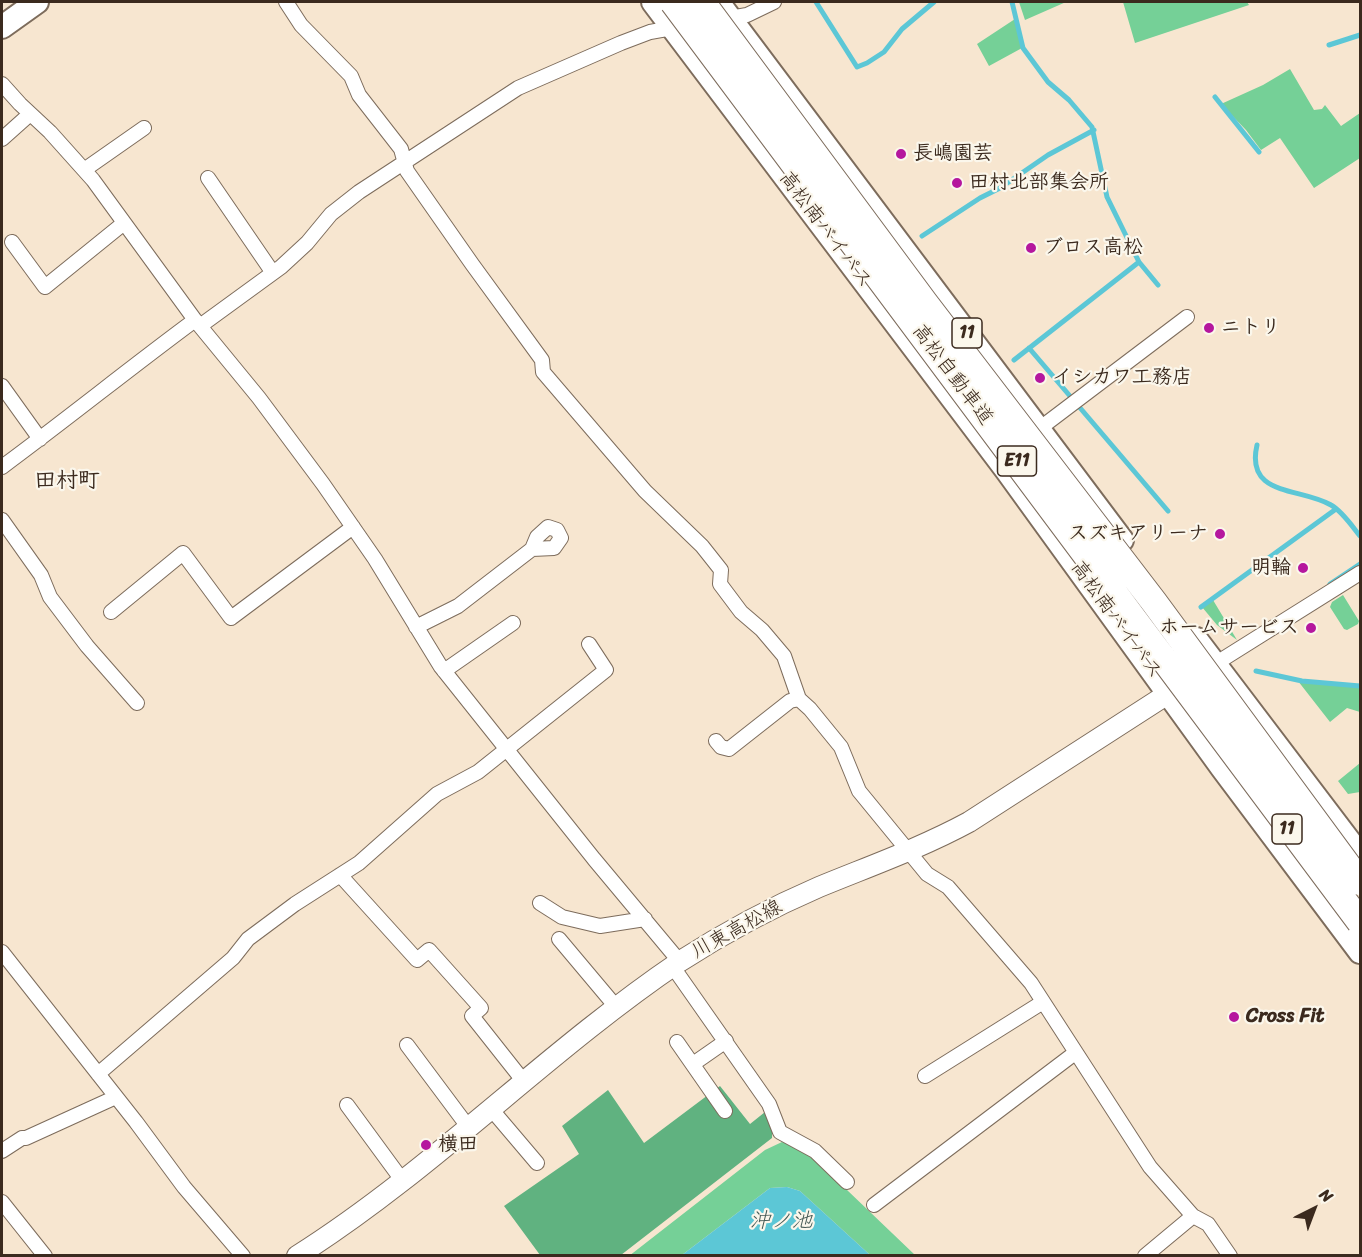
<!DOCTYPE html>
<meta charset="utf-8">
<style>
body{margin:0}
#map{position:relative;width:1362px;height:1257px;overflow:hidden;background:#f7e6d0;font-family:Sriracha,sans-serif}
canvas{display:block}
.frame{position:absolute;inset:0;border:3px solid #3b2a1e;pointer-events:none}
.north{position:absolute;left:1284px;top:1179px;width:60px;height:60px;-webkit-text-stroke:4px #fbf7ec;paint-order:stroke;rotate:42deg;font-size:16px;font-weight:700;line-height:24px;text-align:center;color:#3b2a1e}
.north::after{content:'';display:block;margin:auto;width:21px;height:27px;background:#3b2a1e;clip-path:polygon(50% 0,100% 100%,50% 72%,0 100%)}
</style>
<div id="map">
<canvas width="1362" height="1257"></canvas>
<div class="frame"></div>
<div class="north">N</div>
</div>
<script>
const ctx = document.querySelector('canvas').getContext('2d');
ctx.lineJoin = 'round';
function fill(path, color) { ctx.fillStyle = color; ctx.fill(path, 'evenodd'); }
function strokePath(path, color, width, dash) { ctx.strokeStyle = color; ctx.lineWidth = width; ctx.lineCap = dash ? 'butt' : 'round'; ctx.setLineDash(dash || []); ctx.stroke(path); }
function drawText(font, color, halo, rows, align = 'center') {
  ctx.font = font + ' Sriracha,"Klee One",sans-serif'; ctx.lineWidth = 4.5; ctx.setLineDash([]); ctx.textBaseline = 'middle'; ctx.strokeStyle = halo; ctx.fillStyle = color; for (const [text, x, y, turn = 0] of rows) {
    ctx.save(); ctx.translate(x, y); ctx.rotate((+turn || 0) * Math.PI / 180); ctx.textAlign = isNaN(turn) ? turn : align; if (halo) ctx.strokeText(text, 0, 0); ctx.fillText(text, 0, 0); ctx.restore();
  }
}
fill(new Path2D(`
 M 1019,2 L 1066,2 L 1025,20 Z
 M 1123,2 L 1247,2 L 1249,5 L 1135,43 Z
 M 1015,19 L 1022,48 L 989,66 L 977,44 Z
 M 1290,69 L 1314,110 L 1322,109 L 1325,105 L 1341,126 L 1360,113 L 1360,158 L 1314,188 L 1280,138 L 1261,150 L 1246,130 L 1221,104 L 1263,85 Z
 M 1343,595 L 1359,621 L 1358,624 L 1347,630 L 1344,629 L 1330,607 L 1332,602 Z
 M 1213,600 L 1237,640 L 1217,625 L 1202,607 Z
 M 1298,681 L 1360,687 L 1360,712 L 1347,708 L 1330,722 Z
 M 1360,763 L 1360,792 L 1348,794 L 1338,781 Z
 M 782,1142 L 799,1148 L 824,1168 L 915,1255 L 870,1255 L 800,1191 L 787,1187 L 770,1188 L 682,1255 L 629,1256 L 765,1150 Z`), '#75d097');
fill(new Path2D(`
 M 720,1086 L 750,1124 L 765,1112 L 772,1128 L 772,1138 L 621,1255 L 540,1255 L 504,1206 L 579,1154 L 562,1126 L 608,1090 L 644,1143 Z`), '#60b280');
fill(new Path2D(`
 M 787,1187 L 800,1191 L 870,1255 L 682,1255 L 770,1188 Z`), '#5cc7d6');
strokePath(new Path2D(`
 M 816,2 L 857,67 L 867,63 L 884,52 L 902,29 L 934,2
 M 1012,2 L 1023,48 L 1048,82 L 1069,100 L 1092,127 L 1107,197 L 1139,262 L 1158,285
 M 1329,45 L 1360,35
 M 1215,97 L 1259,152
 M 922,236 L 980,198 L 1000,188 L 1048,155 L 1094,130
 M 1029,348 L 1168,511
 M 1014,360 L 1139,262
 M 1257,445 C 1245,497 1300,487 1331,505 C 1342,511 1352,526 1360,536
 M 1330,584 L 1360,564
 M 1201,607 L 1336,509
 M 1256,671 L 1302,681 L 1360,686`), '#5cc7d6', 5);
const minor = new Path2D(`
 M 286,2 L 301,25 L 351,76 L 359,95 L 401,149 L 407,171 L 472,264 L 542,360 L 543,372 L 645,491 L 702,546 L 721,570 L 720,584 L 741,612 L 762,630 L 784,656 L 799,699 L 810,709 L 841,747 L 859,791 L 927,874 L 948,887 L 1031,983 L 1150,1167 L 1193,1216 L 1208,1224 L 1230,1256
 M 724,19 L 747,15 L 774,2
 M 2,84 L 20,104 L 50,132 L 93,180 L 195,320 L 259,398 L 323,484 L 375,559 L 441,667 L 594,859 L 680,962
 M 2,139 L 30,114
 M 84,170 L 144,128
 M 208,178 L 273,273
 M 12,242 L 45,287 L 124,223
 M 200,326 L 281,267 L 307,243 L 331,214 L 359,192 L 518,88 L 621,43 L 650,32 L 678,27
 M 2,386 L 40,439
 M 1039,429 L 1187,317
 M 2,467 C 67,419 130,368 195,320
 M 2,520 L 41,575 L 50,597 L 87,646 L 137,703
 M 111,612 L 183,553 L 231,618 L 353,527
 M 416,627 L 458,606 L 532,549 L 537,537 L 548,527 L 557,530 L 561,538 L 554,548 L 532,549
 M 1215,664 L 1360,573
 M 444,671 L 513,623
 M 716,741 L 721,747 L 729,749 L 790,701 L 799,699
 M 340,875 L 417,960 L 429,950 L 481,1008 L 472,1016 L 525,1083
 M 540,903 L 562,917 L 600,926 L 645,919
 M 559,939 L 617,1008
 M 2,952 L 136,1122 L 184,1187 L 243,1256
 M 673,967 L 769,1104 L 780,1132 L 815,1151 L 847,1182
 M 677,1042 L 725,1111
 M 407,1045 L 469,1128
 M 693,1064 L 726,1041
 M 98,1074 L 233,958 L 248,939 L 295,904 L 359,863 L 437,794 L 478,772 L 606,670 L 589,644
 M 925,1076 L 1043,1002
 M 347,1105 L 402,1180
 M 492,1110 L 537,1163
 M 2,1151 L 22,1138 L 26,1138 L 116,1097
 M 2,1202 L 45,1256
 M 874,1205 L 1075,1053
 M 1145,1256 L 1193,1216`);
const secondary = new Path2D(`
 M 297,1256 C 433,1170 546,1052 679,962 C 724,933 770,908 819,887 C 870,866 921,848 969,822 L 1180,686`);
const trunk = new Path2D(`
 M 653,2 L 1007,471 L 1222,768 L 1360,952
 M 718,2 L 1122,540
 M 2,27 L 37,2
 M 1196,639 L 1360,855`);
strokePath(minor, '#7d6c5c', 16);
strokePath(secondary, '#7d6c5c', 22);
strokePath(trunk, '#7d6c5c', 26);
strokePath(minor, '#fff', 14);
strokePath(secondary, '#fff', 20);
strokePath(trunk, '#fff', 22);
const motorwayBridge = new Path2D(`
 M 673,2 L 1360,922
 M 702,2 L 925,303 L 1154,602 L 1360,882`);
strokePath(motorwayBridge, '#7d6c5c', 28, []);
strokePath(motorwayBridge, '#fff', 26);
for (const [x, y, r, color] of [
 [901,154,6,"#b5179e"],
 [957,183,6,"#b5179e"],
 [1031,248,6,"#b5179e"],
 [1209,328,6,"#b5179e"],
 [1040,378,6,"#b5179e"],
 [1220,534,6,"#b5179e"],
 [1303,568,6,"#b5179e"],
 [1311,628,6,"#b5179e"],
 [1234,1017,6,"#b5179e"],
 [426,1145,6,"#b5179e"]
]) { const dot = new Path2D(); dot.arc(x, y, r, 0, 2 * Math.PI); ctx.fillStyle = color; ctx.fill(dot); strokePath(dot, '#fbf7ec', 2); }
for (const [x, y, w] of [
 [967,333,30],
 [1017,461,39],
 [1287,829,30]
]) { const box = new Path2D(); box.roundRect(x - w / 2, y - 15, w, 30, 4.5); ctx.fillStyle = '#fbf7ec'; ctx.fill(box); strokePath(box, '#3b2a1e', 1.5); }
drawText('bold 18px', '#3b2a1e', null, [
 ["11",967,333],
 ["E11",1017,461],
 ["11",1287,829]
]);
drawText('bold 20px', '#3b2a1e', '#fbf7ec', [
 ["長嶋園芸",913,154],
 ["田村北部集会所",969,183],
 ["ブロス高松",1043,248],
 ["ニトリ",1221,328],
 ["イシカワ工務店",1052,378],
 ["スズキアリーナ",1208,534,"right"],
 ["明輪",1291,568,"right"],
 ["ホームサービス",1299,628,"right"],
 ["Cross Fit",1246,1017],
 ["横田",438,1145]
], 'left');
drawText('20px', '#3b2a1e', '#fbf7ec', [
 ["高松南バイパス",825,230,53],
 ["高松自動車道",952,375,53],
 ["高松南バイパス",1116,620,54],
 ["川東高松線",737,930,-29]
]);
drawText('italic 21px', '#455955', '#fbf7ec', [
 ["沖ノ池",781,1222]
]);
drawText('bold 22px', '#3b2a1e', '#fbf7ec', [
 ["田村町",67,481]
]);
</script>
